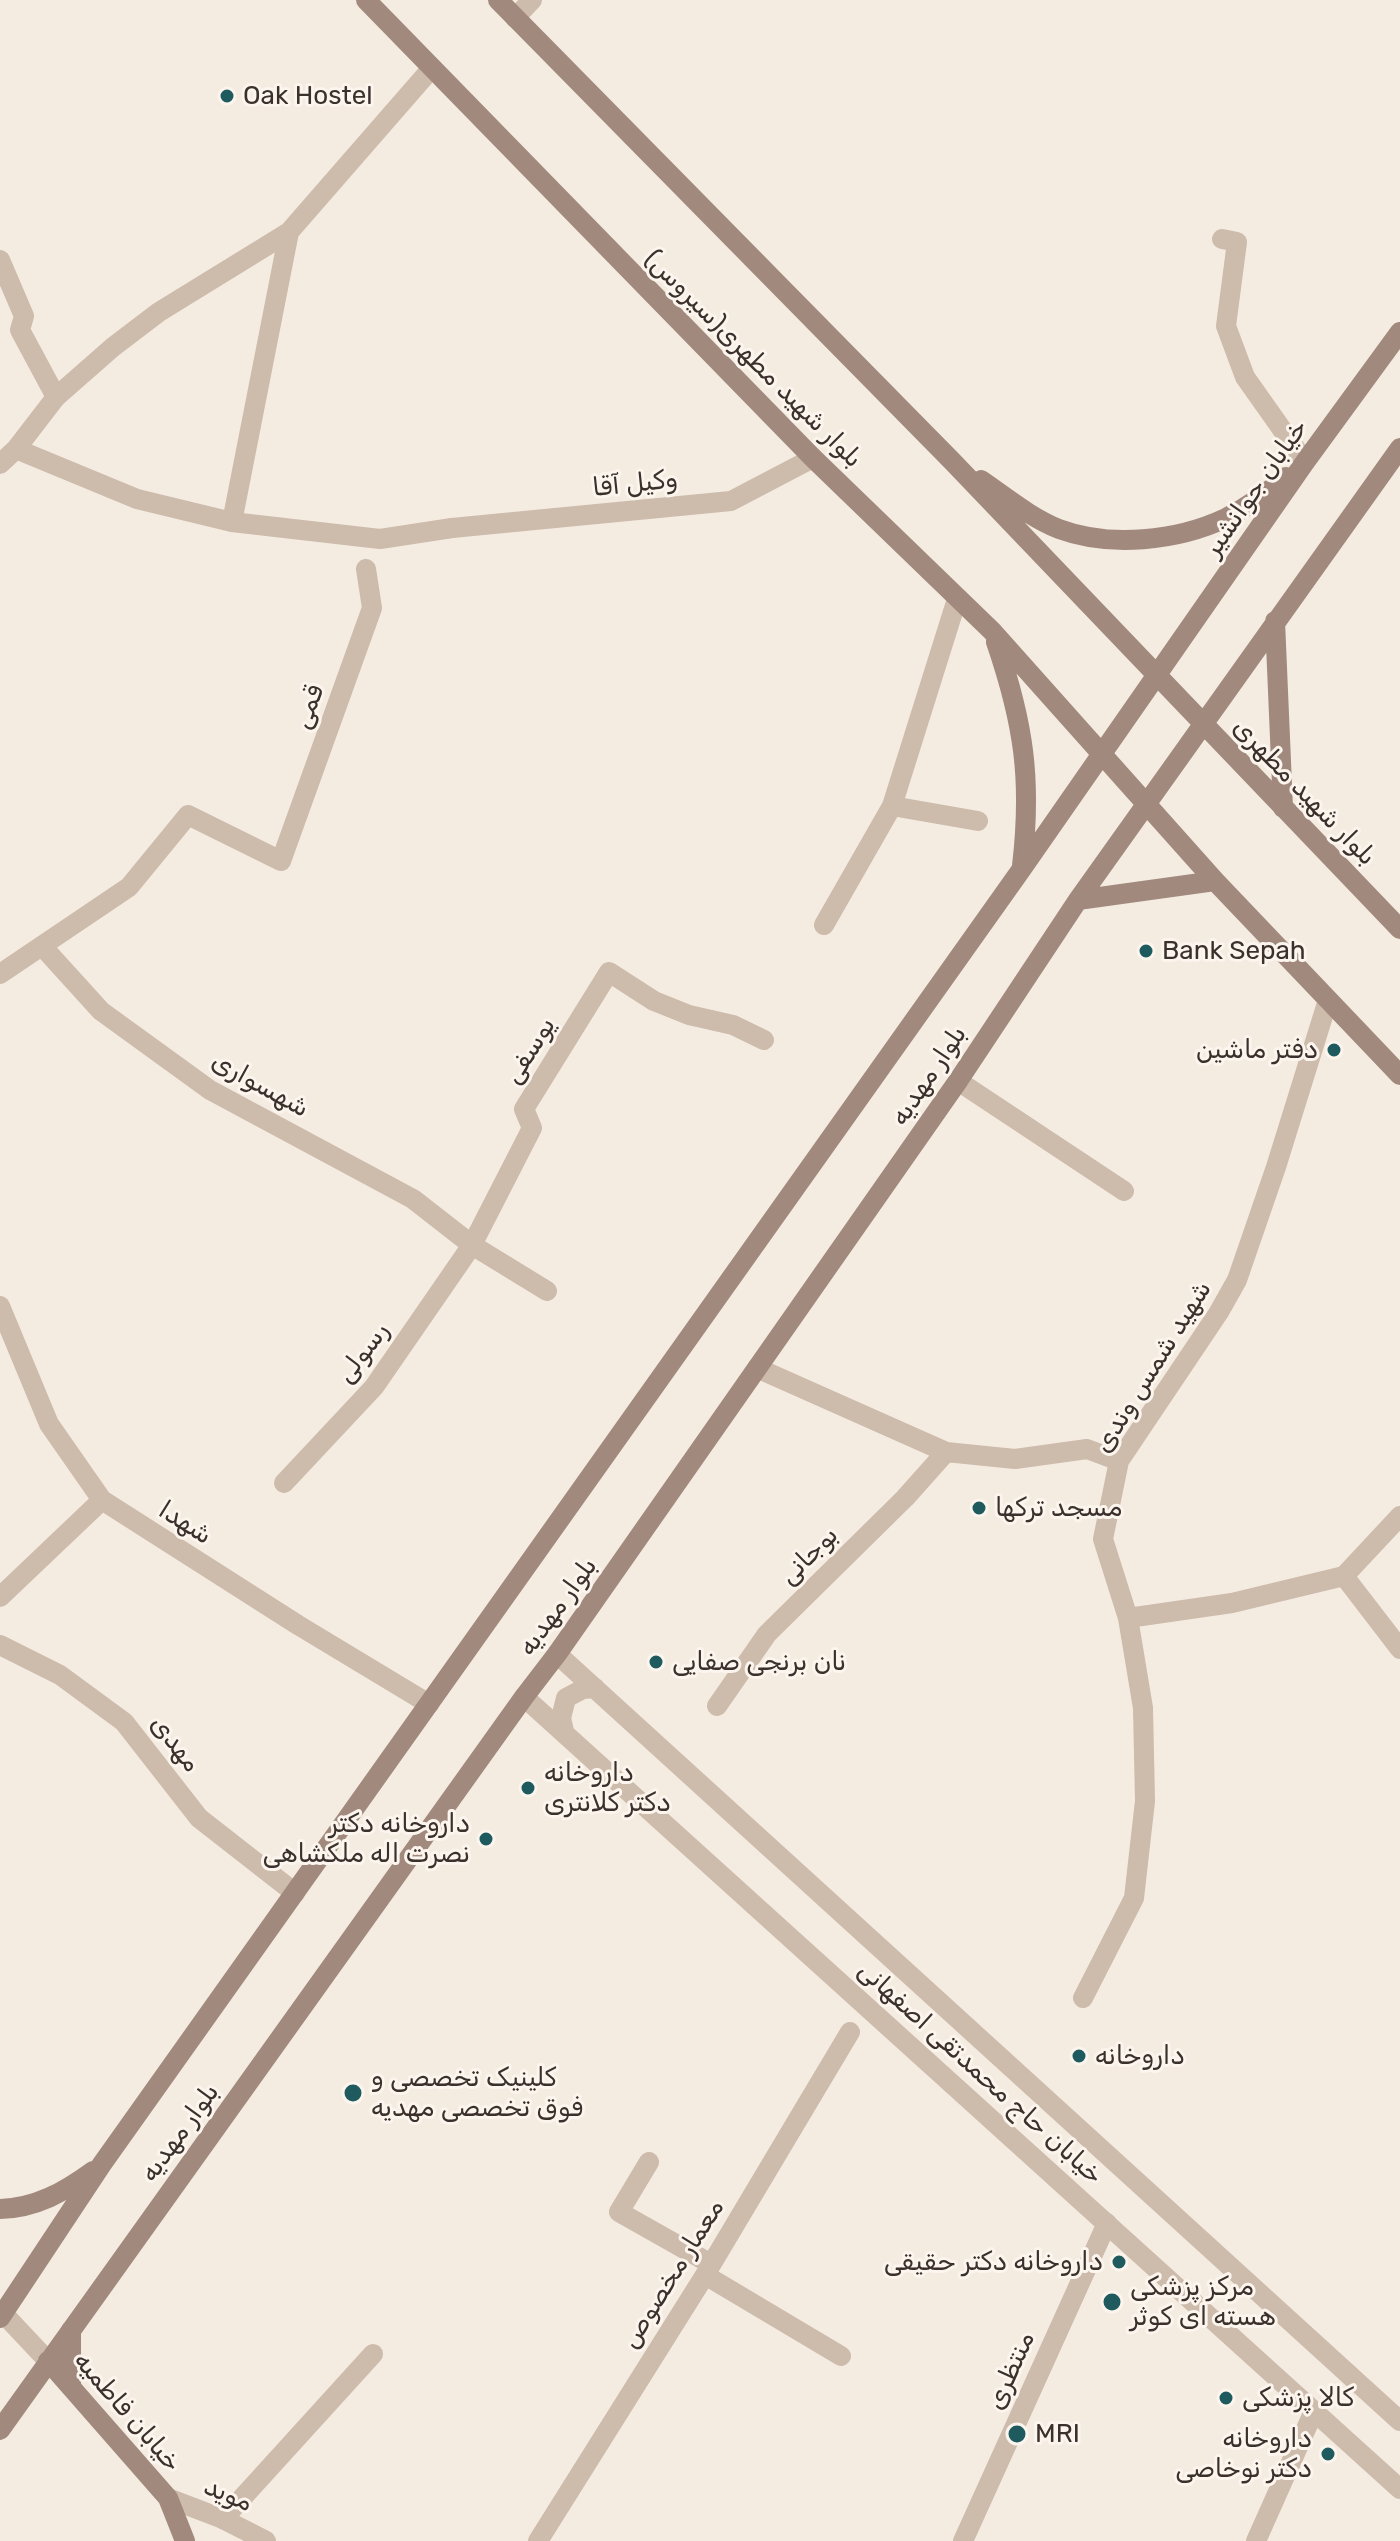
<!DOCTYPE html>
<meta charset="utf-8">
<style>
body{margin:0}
canvas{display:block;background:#f4ebe1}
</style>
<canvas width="1400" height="2541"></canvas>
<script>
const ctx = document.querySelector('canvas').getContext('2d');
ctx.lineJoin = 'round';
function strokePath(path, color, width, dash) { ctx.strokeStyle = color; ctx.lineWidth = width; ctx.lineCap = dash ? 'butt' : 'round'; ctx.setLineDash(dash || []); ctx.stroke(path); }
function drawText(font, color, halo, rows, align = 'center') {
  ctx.font = font + ' Rubik,Vazirmatn,sans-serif'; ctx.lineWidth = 6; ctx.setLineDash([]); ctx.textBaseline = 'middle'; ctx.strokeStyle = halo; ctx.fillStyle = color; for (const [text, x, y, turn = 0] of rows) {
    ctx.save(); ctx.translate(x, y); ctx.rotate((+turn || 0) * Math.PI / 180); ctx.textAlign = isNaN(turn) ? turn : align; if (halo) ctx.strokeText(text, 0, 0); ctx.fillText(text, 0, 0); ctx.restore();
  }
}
strokePath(new Path2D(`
 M 515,18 L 532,0
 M 1222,239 L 1237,242 L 1226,326 L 1245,377 L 1305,462
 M 0,260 L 24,316 L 20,330 L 56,397 L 113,347 L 159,312 L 289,232 L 431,69
 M 232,522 L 289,232
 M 452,528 L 731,501 L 813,458
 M 892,806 L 978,821
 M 824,925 L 892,806 L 957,599
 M 42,946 L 101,1011 L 210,1090 L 413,1199 L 472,1245 L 547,1291
 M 0,974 L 129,887 L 188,815 L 281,861 L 372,608 L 366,569
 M 958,1081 L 1124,1191
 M 0,1306 L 49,1424 L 102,1500 L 298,1625 L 429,1704
 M 757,1368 L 946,1452 L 1015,1459 L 1087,1449 L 1119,1461
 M 284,1483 L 374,1387 L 472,1245 L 532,1128 L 524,1109 L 609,972 L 654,1001 L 689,1015 L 733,1025 L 764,1040
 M 1344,1576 L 1400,1649
 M 0,1597 L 102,1500
 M 1128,1618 L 1232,1603 L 1344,1576 L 1400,1516
 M 0,1645 L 60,1675 L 124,1722 L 199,1818 L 295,1893
 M 717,1706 L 767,1634 L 905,1498 L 946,1452
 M 1083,1998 L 1134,1898 L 1145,1801 L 1143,1708 L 1128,1618 L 1103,1539 L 1119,1461 L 1219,1312 L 1237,1280 L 1276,1167 L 1328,1000
 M 649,2162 L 619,2212 L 711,2264
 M 705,2275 L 841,2356
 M 223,2519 L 373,2354
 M 538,2541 L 705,2275 L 850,2032`), '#cdbbac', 20);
strokePath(new Path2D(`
 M 16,449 L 56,397
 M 0,464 L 16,449 L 137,499 L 232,522 L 380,539 L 452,528`), '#cdbbac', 20);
strokePath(new Path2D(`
 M 168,2498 L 223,2519 L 266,2541
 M 963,2541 L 1107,2223
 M 1256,2541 L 1314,2411`), '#cdbbac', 20);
strokePath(new Path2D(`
 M 557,1654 L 1400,2421
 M 524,1697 L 1400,2489
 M 564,1731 L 561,1718 L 566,1698 L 583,1689 L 595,1688
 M 0,2310 L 48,2361`), '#cdbbac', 20);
strokePath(new Path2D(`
 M 366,0 L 813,458 L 992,631 L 1215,881 L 1400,1075
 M 498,0 L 952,461 L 1400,929
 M 981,480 C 1006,497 1031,518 1059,529 C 1110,548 1177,541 1226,518 C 1248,507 1267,493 1286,477
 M 1275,621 L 1283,808
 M 996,642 C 1024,724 1032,780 1022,866
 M 1078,900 L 1215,881
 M 0,2209 C 36,2208 64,2192 93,2171
 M 0,2318 L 102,2164 L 1021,870 L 1305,462 L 1400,332
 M 48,2361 L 168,2498 L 185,2541
 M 71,2387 L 71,2330
 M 0,2430 L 524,1697 L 557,1654 L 958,1081 L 1078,900 L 1400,448`), '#a18a7d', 20);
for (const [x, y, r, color] of [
 [227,96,8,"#1f5a5e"],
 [1146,951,8,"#1f5a5e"],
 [1334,1050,8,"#1f5a5e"],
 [979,1508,8,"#1f5a5e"],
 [656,1662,8,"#1f5a5e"],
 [528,1788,8,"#1f5a5e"],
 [486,1839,8,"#1f5a5e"],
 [1079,2056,8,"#1f5a5e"],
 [353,2093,10,"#1f5a5e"],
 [1119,2262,8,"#1f5a5e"],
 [1112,2302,10,"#1f5a5e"],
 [1226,2398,8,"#1f5a5e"],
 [1017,2434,10,"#1f5a5e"],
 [1328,2454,8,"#1f5a5e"]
]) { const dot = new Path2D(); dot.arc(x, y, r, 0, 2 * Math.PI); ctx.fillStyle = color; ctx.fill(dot); strokePath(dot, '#fbf5ee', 3); }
drawText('26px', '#3b302b', '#fbf5ee', [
 ["Oak Hostel",243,96],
 ["Bank Sepah",1162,951],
 ["دفتر ماشین",1318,1050,"right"],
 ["مسجد ترکها",995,1508],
 ["نان برنجی صفایی",672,1662],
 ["داروخانه",544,1773],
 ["دکتر کلانتری",544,1803],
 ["داروخانه دکتر",470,1824,"right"],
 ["نصرت اله ملکشاهی",470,1854,"right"],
 ["داروخانه",1095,2056],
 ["کلینیک تخصصی و",371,2078],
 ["فوق تخصصی مهدیه",371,2108],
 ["داروخانه دکتر حقیقی",1103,2262,"right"],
 ["مرکز پزشکی",1130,2287],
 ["هسته ای کوثر",1130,2317],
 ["کالا پزشکی",1242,2398],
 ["MRI",1035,2434],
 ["داروخانه",1312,2439,"right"],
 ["دکتر نوخاصی",1312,2469,"right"]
], 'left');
drawText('26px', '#3b302b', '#fbf5ee', [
 ["بلوار شهید مطهری(سیروس)",753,359,45],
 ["وکیل آقا",635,484,-6],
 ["خیابان جوانشیر",1256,488,-55],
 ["قمی",309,707,-70],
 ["بلوار شهید مطهری",1304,792,46],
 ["یوسفی",530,1051,-58],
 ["بلوار مهدیه",929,1076,-56],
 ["شهسواری",260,1085,29],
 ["رسولی",363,1353,-53],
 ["شهید شمس وندی",1153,1367,-58],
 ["شهدا",185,1523,32],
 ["بوجانی",809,1556,-45],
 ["بلوار مهدیه",558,1607,-54],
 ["مهدی",175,1744,52],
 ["خیابان حاج محمدتقی اصفهانی",980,2073,42],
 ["بلوار مهدیه",180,2133,-54],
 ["معمار مخصوص",673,2274,-58],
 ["منتظری",1011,2371,-66],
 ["خیابان فاطمیه",127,2412,49],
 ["موید",228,2495,23]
]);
</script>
